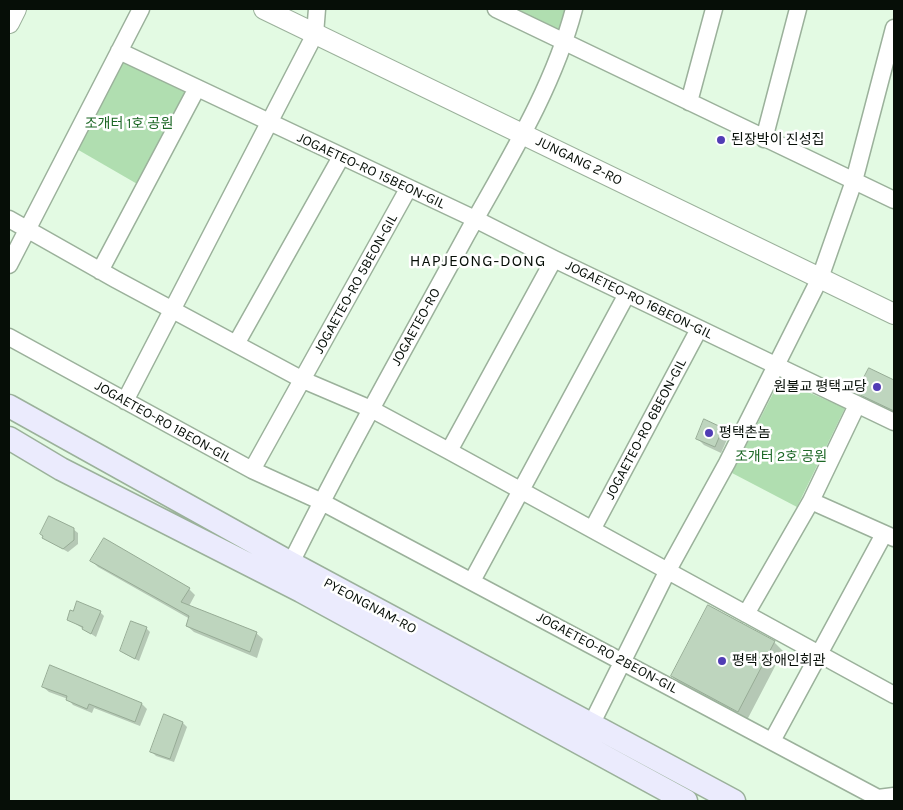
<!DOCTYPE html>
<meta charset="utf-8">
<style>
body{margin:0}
#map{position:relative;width:903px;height:810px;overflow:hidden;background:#e3fae3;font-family:Karla,sans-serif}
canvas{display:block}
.frame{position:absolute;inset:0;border:10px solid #060e07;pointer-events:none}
</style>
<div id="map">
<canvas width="903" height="810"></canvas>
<div class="frame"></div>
</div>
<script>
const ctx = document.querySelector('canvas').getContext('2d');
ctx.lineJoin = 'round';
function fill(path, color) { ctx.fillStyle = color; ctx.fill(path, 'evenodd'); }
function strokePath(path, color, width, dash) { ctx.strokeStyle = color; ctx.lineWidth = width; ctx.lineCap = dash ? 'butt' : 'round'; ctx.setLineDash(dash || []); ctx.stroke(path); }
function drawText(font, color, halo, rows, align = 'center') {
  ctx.font = font + ' Karla,"Noto Sans KR",sans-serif'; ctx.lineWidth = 5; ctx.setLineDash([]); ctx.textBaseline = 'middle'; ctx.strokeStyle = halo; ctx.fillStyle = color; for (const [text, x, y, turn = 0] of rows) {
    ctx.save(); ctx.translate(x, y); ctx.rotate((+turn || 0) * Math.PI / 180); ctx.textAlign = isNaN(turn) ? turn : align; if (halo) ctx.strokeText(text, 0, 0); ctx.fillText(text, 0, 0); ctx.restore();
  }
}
fill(new Path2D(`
 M 491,9 L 569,9 L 562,37 Z
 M 120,59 L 187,93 L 139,185 L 75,148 Z
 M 780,380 L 845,408 L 797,507 L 732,473 Z`), '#b0deb0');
fill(new Path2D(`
 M 869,370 L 894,381 L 894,414 L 864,399 L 858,393 Z
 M 705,421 L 723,429 L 729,435 L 721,453 L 704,445 L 697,438 Z
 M 73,529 L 78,533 L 78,544 L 68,552 L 43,538 Z
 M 92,561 L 189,589 L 195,595 L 189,606 L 256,633 L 263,639 L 257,658 L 194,632 L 187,626 L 190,619 L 98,567 Z
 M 709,606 L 774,642 L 783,651 L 747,720 L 681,685 L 672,676 Z
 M 100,612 L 104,616 L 96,637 L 68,619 Z
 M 146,628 L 150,632 L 139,661 L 125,654 L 121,651 Z
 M 43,687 L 142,704 L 147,709 L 140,726 L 94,708 L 92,713 L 73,705 L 68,699 L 49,692 Z
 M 183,723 L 187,727 L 174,762 L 156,756 L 152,752 Z`), '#0003');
const building = new Path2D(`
 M 869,368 L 894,380 L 894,411 L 856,393 Z
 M 704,419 L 723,428 L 715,447 L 696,439 Z
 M 49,516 L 74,528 L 74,540 L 63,549 L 42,538 L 43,536 L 40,534 Z
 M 104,538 L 190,588 L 181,602 L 257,632 L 250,652 L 186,626 L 189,616 L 90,561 Z
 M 77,601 L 101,611 L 91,634 L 82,629 L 83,627 L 67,620 L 70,610 L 73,611 Z
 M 708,605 L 775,641 L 738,712 L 671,676 Z
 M 131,621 L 147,627 L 135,659 L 120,651 Z
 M 50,665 L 142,703 L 135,722 L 89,704 L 87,709 L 66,700 L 67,696 L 42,687 Z
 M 164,714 L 183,722 L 170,759 L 150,752 Z`);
fill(building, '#bed5be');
strokePath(building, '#96ab95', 1);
const minor = new Path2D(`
 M 496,9 L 894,200
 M 119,51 L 475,219 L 554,259 L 894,422
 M 689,102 L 714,9
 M 764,139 L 798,9
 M 9,219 L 115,279 L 303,380 L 371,409 L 449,451 L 894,695
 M 9,265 L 141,9
 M 100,271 L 197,88
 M 9,337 L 252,470 L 320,501 L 878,798 L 894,796
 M 236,344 L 341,157
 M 125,401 L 315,34 L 317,9
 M 449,451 L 554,259
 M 252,470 L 408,189
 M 811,501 L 894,538
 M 593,528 L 699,329
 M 287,571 C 343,457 406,346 467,234 C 507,162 553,89 574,9
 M 472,581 L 627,294
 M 746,614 L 811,501 L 857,405
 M 591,725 L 667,572 L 727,463 L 820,278 L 854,181 L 894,28
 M 772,741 L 884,534`);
const tertiary = new Path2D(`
 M 264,9 L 894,314
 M 9,23 L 16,9`);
const secondary = new Path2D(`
 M 9,406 L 291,563 L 734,801
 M 9,438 L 61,469 L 301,591 L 686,801`);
strokePath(minor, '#9bb19b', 19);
strokePath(tertiary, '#9bb19b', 22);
strokePath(secondary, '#9bb19b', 25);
strokePath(minor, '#fff', 16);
strokePath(tertiary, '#fff', 20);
strokePath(secondary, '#ebebfd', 22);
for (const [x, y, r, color] of [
 [721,140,5,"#513db5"],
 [877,387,5,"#513db5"],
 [709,433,5,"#513db5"],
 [722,661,5,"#513db5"]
]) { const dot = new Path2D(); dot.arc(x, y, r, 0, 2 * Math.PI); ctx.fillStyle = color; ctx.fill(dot); strokePath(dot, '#fff', 2); }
drawText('14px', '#1d6826', '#fff', [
 ["조개터 1호 공원",129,124],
 ["조개터 2호 공원",781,457]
]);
drawText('14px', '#060e07', '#fff', [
 ["된장박이 진성집",731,140],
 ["원불교 평택교당",867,387,"right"],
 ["평택촌놈",719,433],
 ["평택 장애인회관",732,661]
], 'left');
drawText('14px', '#060e07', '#fff', [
 ["JUNGANG 2-RO",579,161,26],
 ["JOGAETEO-RO 15BEON-GIL",371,171,25],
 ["JOGAETEO-RO 5BEON-GIL",356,284,-61],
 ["JOGAETEO-RO 16BEON-GIL",639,300,26],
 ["JOGAETEO-RO",416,327,-61],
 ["JOGAETEO-RO 1BEON-GIL",163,422,29],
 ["JOGAETEO-RO 6BEON-GIL",646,429,-62],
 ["PYEONGNAM-RO",370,606,28],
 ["JOGAETEO-RO 2BEON-GIL",607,653,28]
]);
ctx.letterSpacing = '1px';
drawText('16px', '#060e07', '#fff', [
 ["HAPJEONG-DONG",478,261]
]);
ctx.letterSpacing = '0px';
</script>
